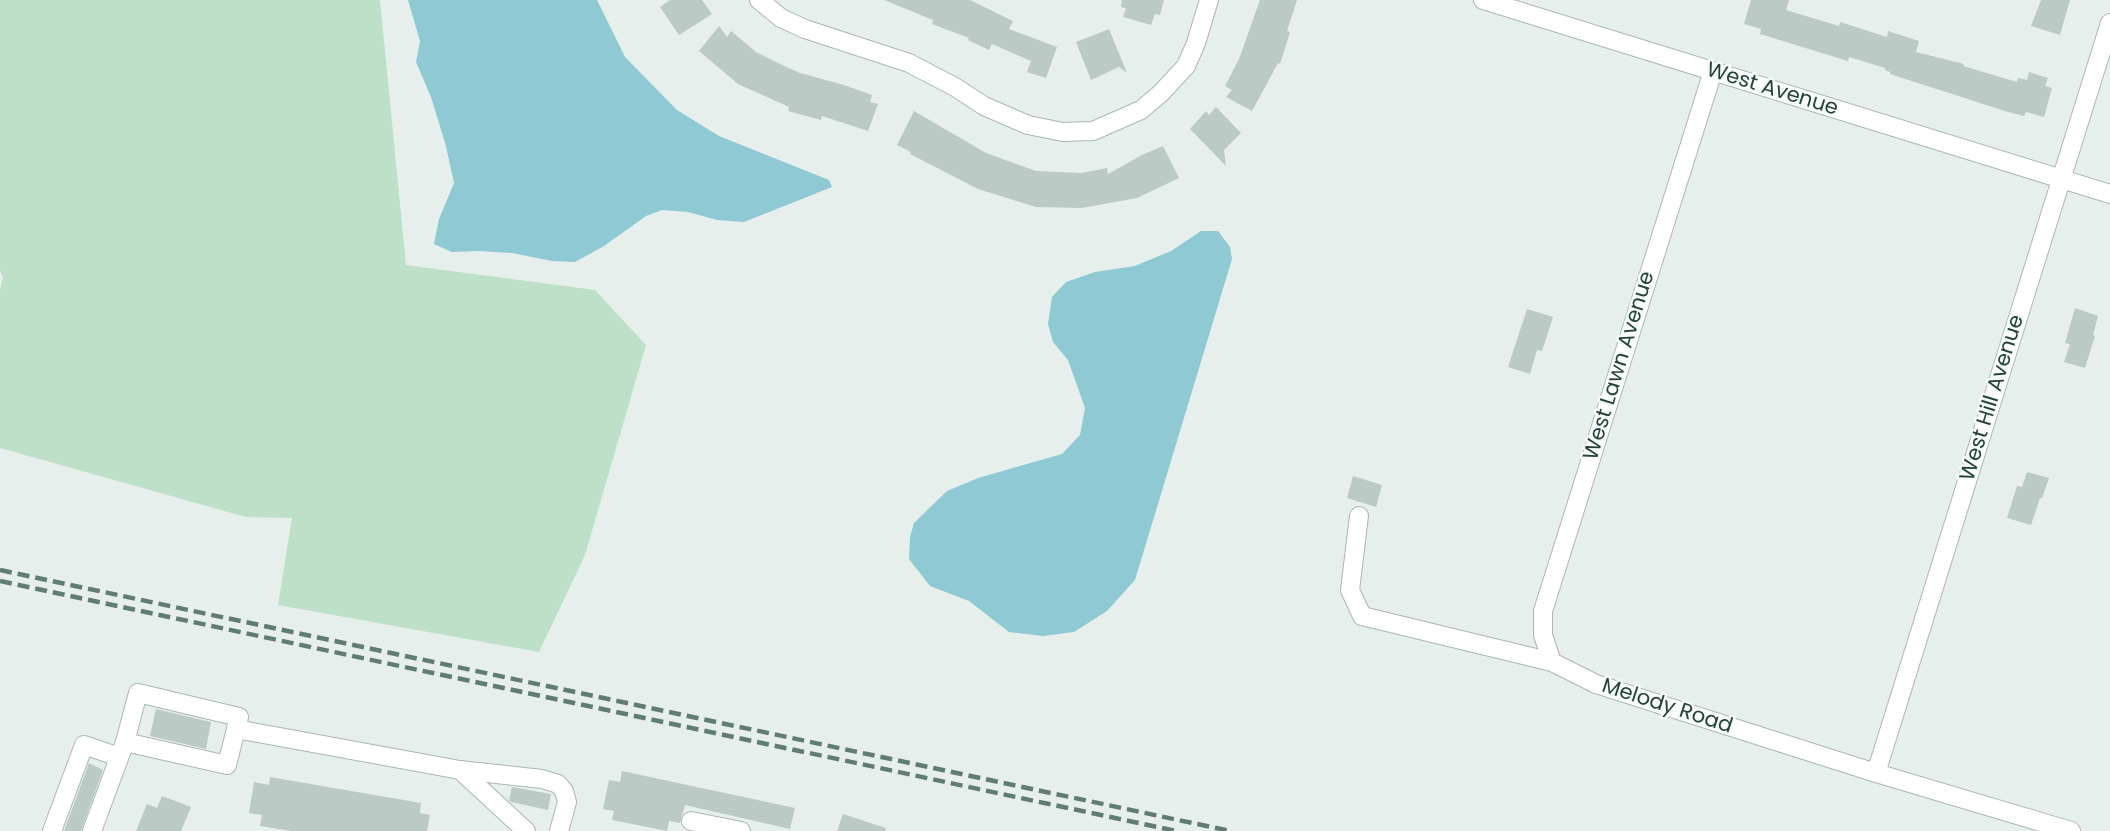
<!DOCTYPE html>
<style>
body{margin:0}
canvas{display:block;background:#e6efeb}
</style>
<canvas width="2110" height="831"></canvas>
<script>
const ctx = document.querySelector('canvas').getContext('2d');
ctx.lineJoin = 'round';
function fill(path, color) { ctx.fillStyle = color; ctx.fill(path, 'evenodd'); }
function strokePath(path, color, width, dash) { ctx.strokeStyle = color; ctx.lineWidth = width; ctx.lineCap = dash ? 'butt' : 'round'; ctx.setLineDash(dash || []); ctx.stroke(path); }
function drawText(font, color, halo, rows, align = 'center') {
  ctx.font = font + ' Poppins,sans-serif'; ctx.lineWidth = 5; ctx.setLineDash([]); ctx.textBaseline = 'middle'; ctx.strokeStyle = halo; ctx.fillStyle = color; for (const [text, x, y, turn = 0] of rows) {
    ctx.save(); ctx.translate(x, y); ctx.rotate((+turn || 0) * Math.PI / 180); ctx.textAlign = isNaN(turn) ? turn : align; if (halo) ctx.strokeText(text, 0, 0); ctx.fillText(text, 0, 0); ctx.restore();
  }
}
fill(new Path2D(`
 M 0,0 L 380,0 L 406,265 L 595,290 L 646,345 L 585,555 L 539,652 L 278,605 L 292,518 L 246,517 L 0,448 L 0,290 L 3,277 L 0,271 Z`), '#bfe0c8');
fill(new Path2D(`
 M 408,0 L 597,0 L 625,57 L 677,110 L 719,136 L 829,180 L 832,187 L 744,222 L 717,220 L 688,212 L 662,210 L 646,216 L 604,246 L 575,262 L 552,261 L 512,253 L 478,251 L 452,252 L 434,244 L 439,219 L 454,183 L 446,146 L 431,97 L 416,62 L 420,41 Z
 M 1201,231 L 1218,231 L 1230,247 L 1232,259 L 1135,580 L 1107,611 L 1074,632 L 1043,636 L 1009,632 L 969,601 L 930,586 L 909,559 L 910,537 L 914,523 L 947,491 L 978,478 L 1062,454 L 1080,435 L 1085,408 L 1068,360 L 1053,342 L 1048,324 L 1052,297 L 1066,282 L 1095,272 L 1135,266 L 1171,251 Z`), '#8ec9d4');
fill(new Path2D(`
 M 670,0 L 702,0 L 712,14 L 679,35 L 660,7 Z
 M 884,0 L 970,0 L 1013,21 L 1009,29 L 1057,47 L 1046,78 L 1027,72 L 1031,61 L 992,44 L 989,50 L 968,40 L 969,38 L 932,24 L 933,20 Z
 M 1122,0 L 1164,0 L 1160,15 L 1155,14 L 1151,25 L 1123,17 L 1126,8 L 1121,7 Z
 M 1260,0 L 1297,0 L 1287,31 L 1290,32 L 1280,64 L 1278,63 L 1252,111 L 1226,97 L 1232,90 L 1225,86 L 1239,59 Z
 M 1751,0 L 1789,0 L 1786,10 L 1839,26 L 1840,22 L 1887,37 L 1888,31 L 1919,41 L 1916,52 L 1964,64 L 1963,66 L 2017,82 L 2018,78 L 2027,80 L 2029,72 L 2048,78 L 2045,86 L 2052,88 L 2044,117 L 2026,112 L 2024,116 L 2008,112 L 1890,74 L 1890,72 L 1885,70 L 1885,68 L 1849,57 L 1848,61 L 1760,34 L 1761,29 L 1744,24 Z
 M 2041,0 L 2070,0 L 2060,35 L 2031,26 Z
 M 719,26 L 727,37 L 731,31 L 756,52 L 780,64 L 800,73 L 844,85 L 872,95 L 870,102 L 878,104 L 868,131 L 822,116 L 821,120 L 788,111 L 789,107 L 738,84 L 699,51 Z
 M 1109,29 L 1127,73 L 1119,67 L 1091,80 L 1076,42 Z
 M 1216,107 L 1241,133 L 1224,150 L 1226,166 L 1190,129 L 1206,111 L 1209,115 Z
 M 914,111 L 986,153 L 1036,171 L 1081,173 L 1107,168 L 1108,174 L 1142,155 L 1163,146 L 1179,178 L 1137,198 L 1082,208 L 1036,207 L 978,189 L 910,154 L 911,152 L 897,145 Z
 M 2075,308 L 2098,316 L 2093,335 L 2095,336 L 2085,368 L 2064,362 L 2070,344 L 2065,343 Z
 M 1527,309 L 1553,317 L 1542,351 L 1537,350 L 1530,374 L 1508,367 Z
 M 2027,472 L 2049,478 L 2042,498 L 2040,498 L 2031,525 L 2007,518 L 2017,486 L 2022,487 Z
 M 1353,476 L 1382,485 L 1376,507 L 1347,498 Z
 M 156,709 L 211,722 L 206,749 L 150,736 Z
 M 89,763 L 103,770 L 81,831 L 64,831 Z
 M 622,771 L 795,808 L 790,829 L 685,805 L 680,823 L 669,821 L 667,831 L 612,820 L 614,811 L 603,809 L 609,780 L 620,782 Z
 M 270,777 L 421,803 L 420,813 L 430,815 L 427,831 L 291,831 L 260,826 L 262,815 L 249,813 L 254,782 L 269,785 Z
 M 512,787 L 551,794 L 548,810 L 511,802 L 509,800 Z
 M 162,796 L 191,807 L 181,831 L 136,831 L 147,804 L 157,808 Z
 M 843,814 L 886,828 L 885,831 L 837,831 Z`), '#bbcac4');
const minor = new Path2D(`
 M 759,0 L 781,18 L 805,29 L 909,63 L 955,87 L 984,106 L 1028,125 L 1063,132 L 1093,131 L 1141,110 L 1161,93 L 1186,66 L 1196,43 L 1209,0
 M 1483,0 L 2110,194
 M 1359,516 L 1350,590 L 1362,616 L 1552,662 L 1596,684 L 1876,773 L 2071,831
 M 1552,662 L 1543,635 L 1543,611 L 1713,71
 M 125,742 L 138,693 L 239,717 L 236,729
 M 460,770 L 542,779 L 558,784 L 564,791 L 567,802 L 559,831
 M 1876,773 L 2110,23
 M 691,821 L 741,831
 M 52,831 L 84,745 L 119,757
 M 92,831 L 125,742 L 227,765 L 236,729 L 460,770 L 526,831`);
strokePath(minor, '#a8b8b2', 20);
strokePath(minor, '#fff', 18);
strokePath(new Path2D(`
 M 0,570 L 1230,831
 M 0,581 L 1176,831`), '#5f7d75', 4.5, [12, 6]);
drawText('21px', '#24423a', '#f7fbf9', [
 ["West Avenue",1772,90,17],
 ["West Lawn Avenue",1620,366,-73],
 ["West Hill Avenue",1993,398,-73],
 ["Melody Road",1667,707,18]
]);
</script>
